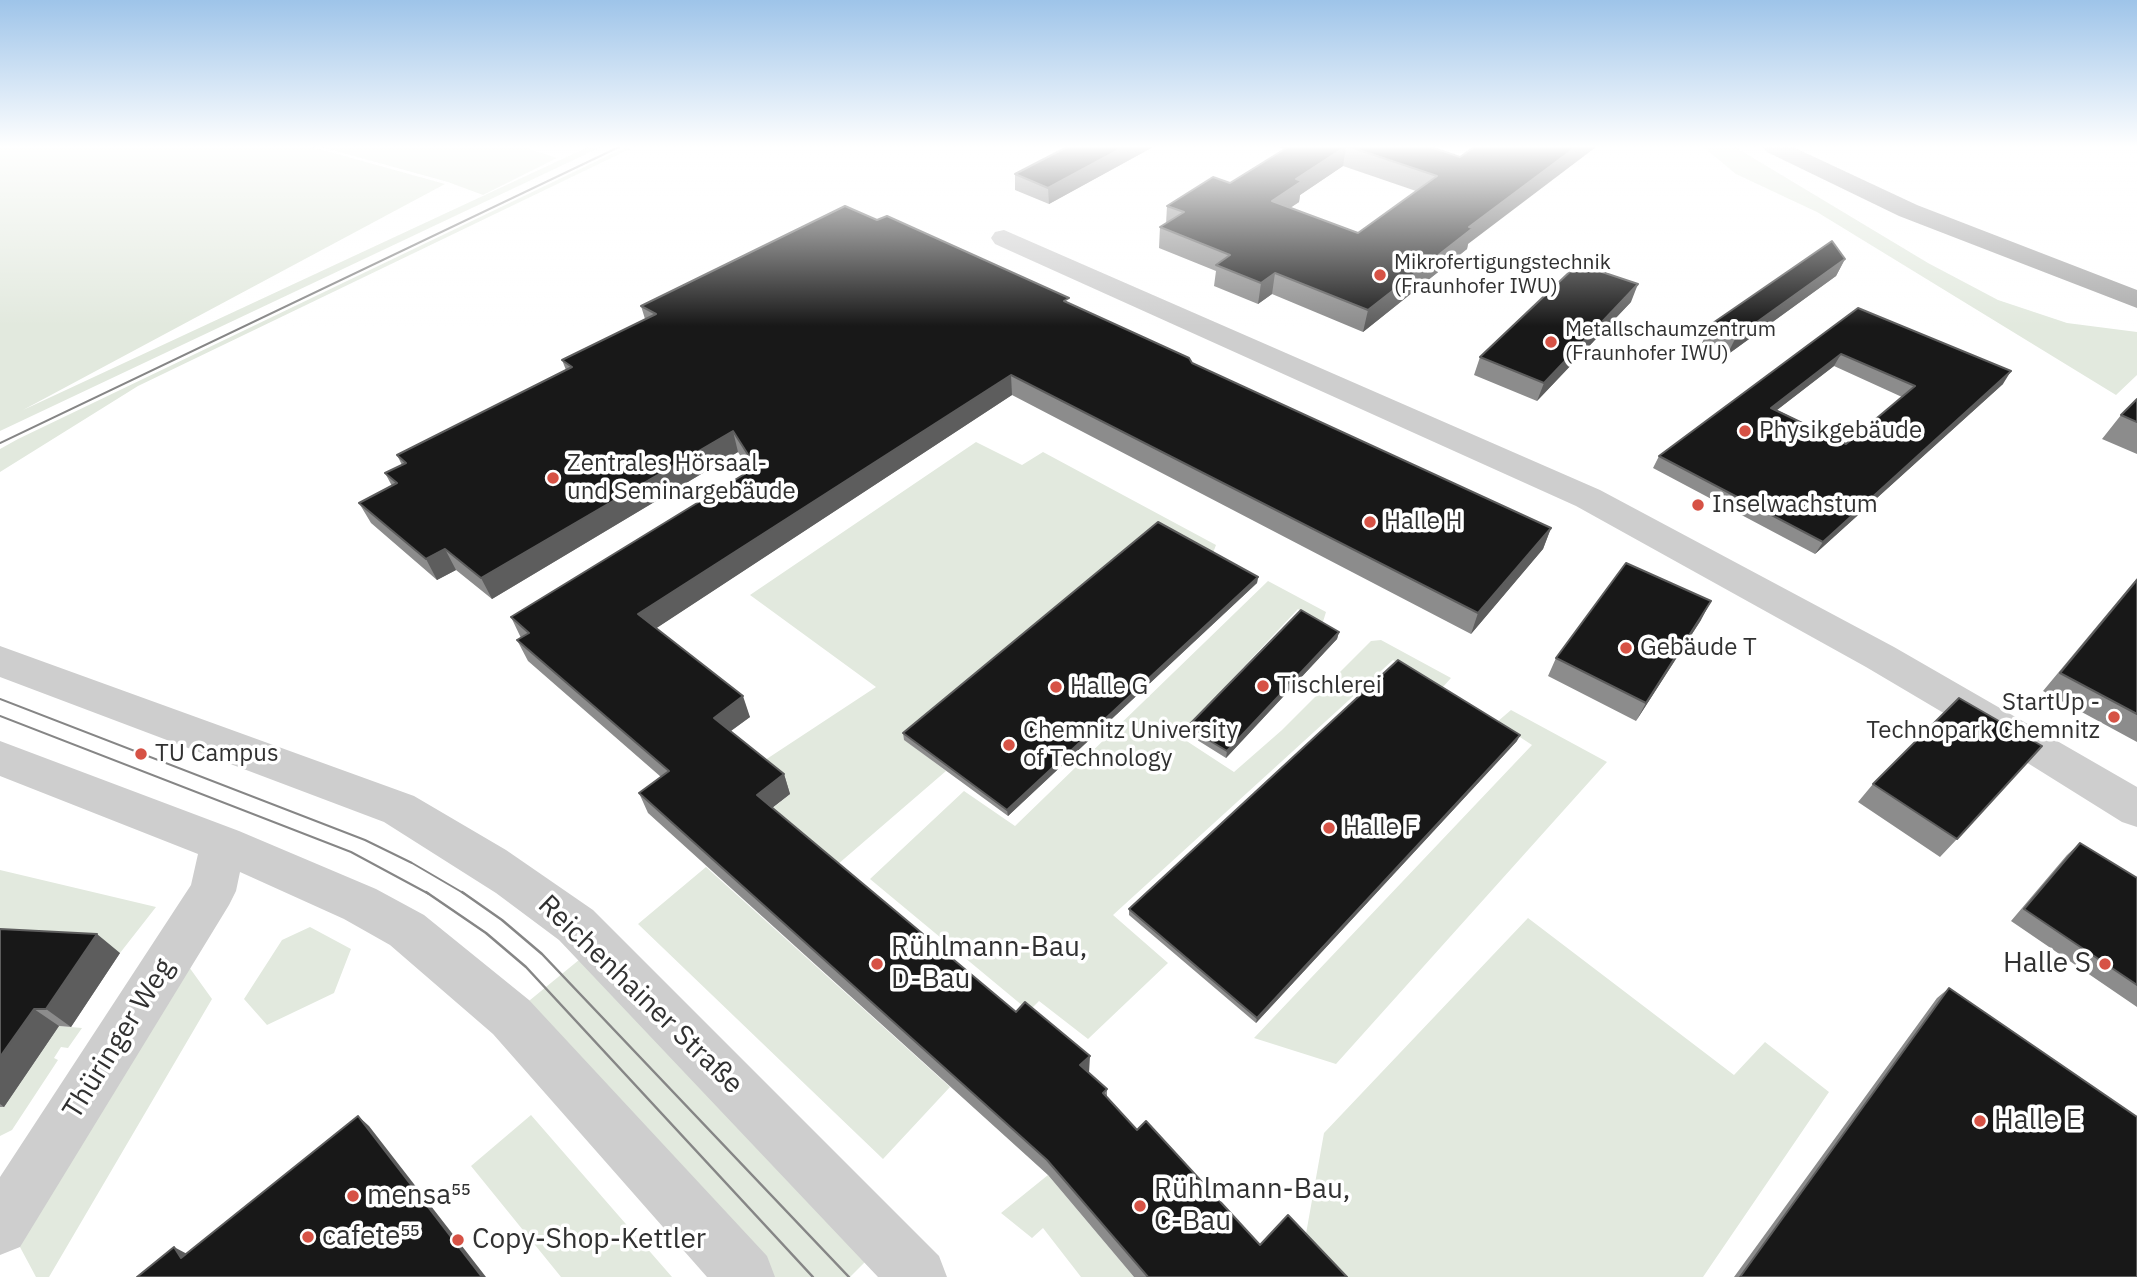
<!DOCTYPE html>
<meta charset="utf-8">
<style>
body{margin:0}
canvas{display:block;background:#fff}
</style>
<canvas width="2137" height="1277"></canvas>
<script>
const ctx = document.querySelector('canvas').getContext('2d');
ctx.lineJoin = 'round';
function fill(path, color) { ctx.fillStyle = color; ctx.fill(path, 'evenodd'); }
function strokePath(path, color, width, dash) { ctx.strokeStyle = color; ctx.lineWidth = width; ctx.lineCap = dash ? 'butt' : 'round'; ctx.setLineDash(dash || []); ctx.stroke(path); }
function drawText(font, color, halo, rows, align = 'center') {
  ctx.font = font + ' "IBM Plex Sans",sans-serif'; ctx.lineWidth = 7; ctx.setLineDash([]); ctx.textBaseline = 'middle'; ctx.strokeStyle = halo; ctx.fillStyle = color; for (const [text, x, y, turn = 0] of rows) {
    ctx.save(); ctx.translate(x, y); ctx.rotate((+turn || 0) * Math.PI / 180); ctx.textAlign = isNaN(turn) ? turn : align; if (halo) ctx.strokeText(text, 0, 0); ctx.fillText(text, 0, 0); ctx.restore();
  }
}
fill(new Path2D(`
 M 0,147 L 312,147 L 445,184 L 23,410 L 588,147 L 601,147 L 0,431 Z
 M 321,147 L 523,147 L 557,158 L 483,195 L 448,182 Z
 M 626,147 L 634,147 L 138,386 L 0,472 L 0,449 L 18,439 Z
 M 1703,147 L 1735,147 L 1928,263 L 1998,300 L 2067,323 L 2137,332 L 2137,375 L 2116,395 L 1817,212 L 1736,174 Z
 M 976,442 L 1022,465 L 1043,452 L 1216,545 L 1211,558 L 904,739 L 946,771 L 830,871 L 764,815 L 790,794 L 756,766 L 876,687 L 750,595 Z
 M 1268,581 L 1326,612 L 1322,625 L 1298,609 L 1179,736 L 1234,772 L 1282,730 L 1371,641 L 1381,640 L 1451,678 L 1442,688 L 1393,660 L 1113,915 L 1168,963 L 1088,1039 L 1039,1001 L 1029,1011 L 870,879 L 964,791 L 1015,826 Z
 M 1511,710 L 1607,762 L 1336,1064 L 1254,1038 L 1532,745 L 1497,722 Z
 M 706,867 L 950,1087 L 883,1159 L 638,924 Z
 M 0,870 L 156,907 L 120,953 L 0,947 Z
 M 1528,918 L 1734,1075 L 1765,1042 L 1829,1092 L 1703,1277 L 1335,1277 L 1304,1245 L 1324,1133 Z
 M 310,927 L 351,949 L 334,993 L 267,1025 L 244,999 L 282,940 Z
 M 585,955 L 873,1254 L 850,1277 L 771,1277 L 524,1005 Z
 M 184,960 L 212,999 L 49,1277 L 36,1277 L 13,1234 Z
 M 59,1026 L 82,1028 L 68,1048 L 61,1047 L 54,1058 L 58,1060 L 12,1130 L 0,1136 L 0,1107 L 4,1107 Z
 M 531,1115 L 672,1277 L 561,1277 L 471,1166 Z
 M 1048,1175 L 1134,1277 L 1081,1277 L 1043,1228 L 1032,1238 L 1001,1213 Z`), '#e2e9de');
fill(new Path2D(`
 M 1004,230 L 1600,490 L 1894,647 L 2137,787 L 2137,827 L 2122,822 L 2018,757 L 1866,667 L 1576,506 L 995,244 L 991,238 L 995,232 Z
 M 0,646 L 414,796 L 506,850 L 593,910 L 939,1256 L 947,1277 L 878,1277 L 559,940 L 496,893 L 384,822 L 0,677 Z
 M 0,741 L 239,831 L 376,889 L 424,915 L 529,1000 L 767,1256 L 775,1277 L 707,1277 L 493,1034 L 390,945 L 344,919 L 240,872 L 236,891 L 229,905 L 20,1247 L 0,1255 L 0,1177 L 191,885 L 198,854 L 0,776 Z`), '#cecece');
fill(new Path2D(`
 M 1763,147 L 1793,147 L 1917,205 L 2137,290 L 2137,308 L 1899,216 L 1767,152 Z`), '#a9a9a9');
strokePath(new Path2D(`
 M 0,443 L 619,147
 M 0,699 L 365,840 L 412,863 L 465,894
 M 0,716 L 351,852 L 429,894`), '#868686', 2);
strokePath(new Path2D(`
 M 426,892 L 486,933 L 526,967 L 813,1277
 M 462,892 L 502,920 L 542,954 L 849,1277`), '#868686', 2.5);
fill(new Path2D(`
 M 1067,147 L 1153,147 L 1049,204 L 1015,190 L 1015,174 Z
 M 1278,147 L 1431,147 L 1468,244 L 1467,249 L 1363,332 L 1272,294 L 1258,304 L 1214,286 L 1216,271 L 1159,248 L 1160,227 L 1166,224 L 1167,206 L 1230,183 L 1284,149 ZM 1343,166 L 1416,191 L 1358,233 L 1290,208 L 1299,202 L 1300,195 Z
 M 877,220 L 1069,303 L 1192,363 L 1551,528 L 1543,549 L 1471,634 L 1012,395 L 656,628 L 750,717 L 731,731 L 784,774 L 790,794 L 772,808 L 1107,1089 L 1107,1097 L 1137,1130 L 1260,1245 L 1347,1277 L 1134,1277 L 1048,1175 L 648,813 L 639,793 L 661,777 L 528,661 L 517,640 L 521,638 L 511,617 L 750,471 L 738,452 L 492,599 L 456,570 L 437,580 L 371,523 L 359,503 L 392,486 L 385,473 L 402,465 L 397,455 L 566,370 L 562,360 L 645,319 L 641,306 Z
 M 1845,259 L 1836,276 L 1727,355 L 1702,343 L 1710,325 Z
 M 1631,302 L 1537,401 L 1474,375 L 1480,357 Z
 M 1858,308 L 2003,384 L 1815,554 L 1653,468 L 1659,456 ZM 1834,366 L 1902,397 L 1846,444 L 1777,410 Z
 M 2137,399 L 2137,454 L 2102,439 L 2121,415 Z
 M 1258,577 L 1257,583 L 1008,816 L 904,740 L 903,733 Z
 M 2137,578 L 2137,742 L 2043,691 Z
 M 1701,620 L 1636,721 L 1548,676 L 1556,658 Z
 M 1339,632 L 1337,639 L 1226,758 L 1186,733 L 1187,727 Z
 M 1517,741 L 1256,1023 L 1129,915 L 1129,909 Z
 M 1873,784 L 1957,839 L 1940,857 L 1858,802 Z
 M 2080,843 L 2137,878 L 2137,1007 L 2011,921 L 2067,855 Z
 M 0,929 L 120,953 L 71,1027 L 59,1026 L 4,1107 L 0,1107 Z
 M 1949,988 L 2137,1277 L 1734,1277 L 1937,998 Z`), '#8c8c8c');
fill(new Path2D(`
 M 1124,147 L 1153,147 L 1049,204 L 1048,188 Z
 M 1345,147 L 1346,147 L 1343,166 L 1300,195 L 1299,202 L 1269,222 L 1272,201 L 1296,179 Z
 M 1576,147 L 1596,147 L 1468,244 L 1467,249 L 1363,332 L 1368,310 L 1469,227 Z
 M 1845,259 L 1836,276 L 1727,355 L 1736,337 Z
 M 1275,273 L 1272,294 L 1258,304 L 1261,283 Z
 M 1638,284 L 1631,302 L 1537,401 L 1544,383 Z
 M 1841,354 L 1834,366 L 1764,420 L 1771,408 Z
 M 2011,371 L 2003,384 L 1815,554 L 1823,542 Z
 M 1011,375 L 1012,395 L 646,635 L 638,614 Z
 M 733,431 L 738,452 L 492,599 L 481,578 Z
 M 1551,528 L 1543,549 L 1471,634 L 1478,613 Z
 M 445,549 L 456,570 L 437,580 L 426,559 Z
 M 1258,577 L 1257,583 L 1008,816 L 1007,810 Z
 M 1711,601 L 1701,620 L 1636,721 L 1646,703 Z
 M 1339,632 L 1337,639 L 1226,758 L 1227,751 Z
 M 743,696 L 750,717 L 721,738 L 714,718 Z
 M 1520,735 L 1517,741 L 1256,1023 L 1257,1018 Z
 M 784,774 L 790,794 L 763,815 L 757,795 Z
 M 97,934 L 120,953 L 71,1027 L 46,1009 Z
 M 34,1009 L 59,1026 L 4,1107 L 0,1104 L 0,1057 Z
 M 1090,1056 L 1089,1073 L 1080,1065 Z
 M 358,1116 L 369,1126 L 486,1277 L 482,1277 Z
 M 174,1247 L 189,1255 L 181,1258 Z`), '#5d5d5d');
const building = new Path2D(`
 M 1067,147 L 1124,147 L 1048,188 L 1015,174 Z
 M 1288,147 L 1345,147 L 1296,179 L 1302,181 L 1272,201 L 1358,233 L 1437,176 L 1350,147 L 1431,147 L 1460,157 L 1474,147 L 1576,147 L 1469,227 L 1473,228 L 1368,310 L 1275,273 L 1261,283 L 1216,265 L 1230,255 L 1160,227 L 1184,212 L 1167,206 L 1213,177 L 1230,183 Z
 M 845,206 L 877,220 L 887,216 L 1069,298 L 1064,301 L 1189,358 L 1192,363 L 1551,528 L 1478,613 L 1011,375 L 638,614 L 743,696 L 714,718 L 784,774 L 757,795 L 1016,1012 L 1025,1002 L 1090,1056 L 1080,1065 L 1107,1089 L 1103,1093 L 1137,1130 L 1146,1121 L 1260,1245 L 1288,1215 L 1347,1277 L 1148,1277 L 1047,1160 L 639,793 L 669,771 L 517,640 L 529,633 L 511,617 L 756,467 L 733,431 L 481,578 L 445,549 L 426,559 L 359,503 L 397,483 L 385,473 L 406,463 L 397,455 L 572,367 L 562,360 L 656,314 L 641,306 Z
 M 1832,241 L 1845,259 L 1736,337 L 1710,325 Z
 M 1578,264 L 1638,284 L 1544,383 L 1480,357 Z
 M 1858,308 L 2011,371 L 1823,542 L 1659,456 ZM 1841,354 L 1915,386 L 1846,444 L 1771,408 Z
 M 2137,399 L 2137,422 L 2121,415 Z
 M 1158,522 L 1258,577 L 1007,810 L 903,733 Z
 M 1626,563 L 1711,601 L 1646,703 L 1556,658 Z
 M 2137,580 L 2137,714 L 2060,673 Z
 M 1301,610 L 1339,632 L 1227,751 L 1187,727 Z
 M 1398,660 L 1520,735 L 1257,1018 L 1129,909 Z
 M 1959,698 L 2042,746 L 1957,839 L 1873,784 Z
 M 2080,843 L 2137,878 L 2137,985 L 2024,909 Z
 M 0,929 L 97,934 L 46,1009 L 34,1009 L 0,1057 Z
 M 1949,988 L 2137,1117 L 2137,1277 L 1740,1277 Z
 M 358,1116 L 482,1277 L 137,1277 L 174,1247 L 181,1258 Z`);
fill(building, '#181818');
strokePath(building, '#5d5d5d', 2);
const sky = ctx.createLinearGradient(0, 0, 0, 326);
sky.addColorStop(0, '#9ec4e9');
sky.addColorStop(0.45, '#fff');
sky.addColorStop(1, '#ffffff00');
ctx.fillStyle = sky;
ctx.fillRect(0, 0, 2137, 326);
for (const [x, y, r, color] of [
 [1380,275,7,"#d65245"],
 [1551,342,7,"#d65245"],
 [1745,431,7,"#d65245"],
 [553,478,7,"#d65245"],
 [1698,505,7,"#d65245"],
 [1370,522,7,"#d65245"],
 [1626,648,7,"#d65245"],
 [1263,686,7,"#d65245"],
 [1056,687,7,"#d65245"],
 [2114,717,7,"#d65245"],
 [1009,745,7,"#d65245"],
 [141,754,7,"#d65245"],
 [1329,828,7,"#d65245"],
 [877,964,7,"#d65245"],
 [2105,964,7,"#d65245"],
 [1980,1121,7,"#d65245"],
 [353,1196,7,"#d65245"],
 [1140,1206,7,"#d65245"],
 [308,1237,7,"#d65245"],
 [458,1240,7,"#d65245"]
]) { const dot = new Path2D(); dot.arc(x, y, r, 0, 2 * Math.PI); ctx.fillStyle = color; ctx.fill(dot); strokePath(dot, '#fff', 2.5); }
drawText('21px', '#313131', '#fff', [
 ["Mikrofertigungstechnik",1394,263],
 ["(Fraunhofer IWU)",1394,287],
 ["Metallschaumzentrum",1565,330],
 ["(Fraunhofer IWU)",1565,354]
], 'left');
drawText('24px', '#313131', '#fff', [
 ["Physikgebäude",1759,431],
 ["Zentrales Hörsaal-",567,464],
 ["und Seminargebäude",567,492],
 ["Inselwachstum",1712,505],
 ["Halle H",1384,522],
 ["Gebäude T",1640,648],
 ["Tischlerei",1277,686],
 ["Halle G",1070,687],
 ["StartUp -",2100,703,"right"],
 ["Technopark Chemnitz",2100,731,"right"],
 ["Chemnitz University",1023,731],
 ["of Technology",1023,759],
 ["TU Campus",155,754],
 ["Halle F",1343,828]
], 'left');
drawText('28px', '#313131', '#fff', [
 ["Rühlmann-Bau,",891,948],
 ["D-Bau",891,980],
 ["Halle S",2091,964,"right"],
 ["Halle E",1994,1121],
 ["Rühlmann-Bau,",1154,1190],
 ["C-Bau",1154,1222],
 ["mensa⁵⁵",367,1196],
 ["cafete⁵⁵",322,1237],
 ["Copy-Shop-Kettler",472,1240]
], 'left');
drawText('28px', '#313131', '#fff', [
 ["Reichenhainer Straße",640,995,44],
 ["Thüringer Weg",119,1039,-58]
]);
</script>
